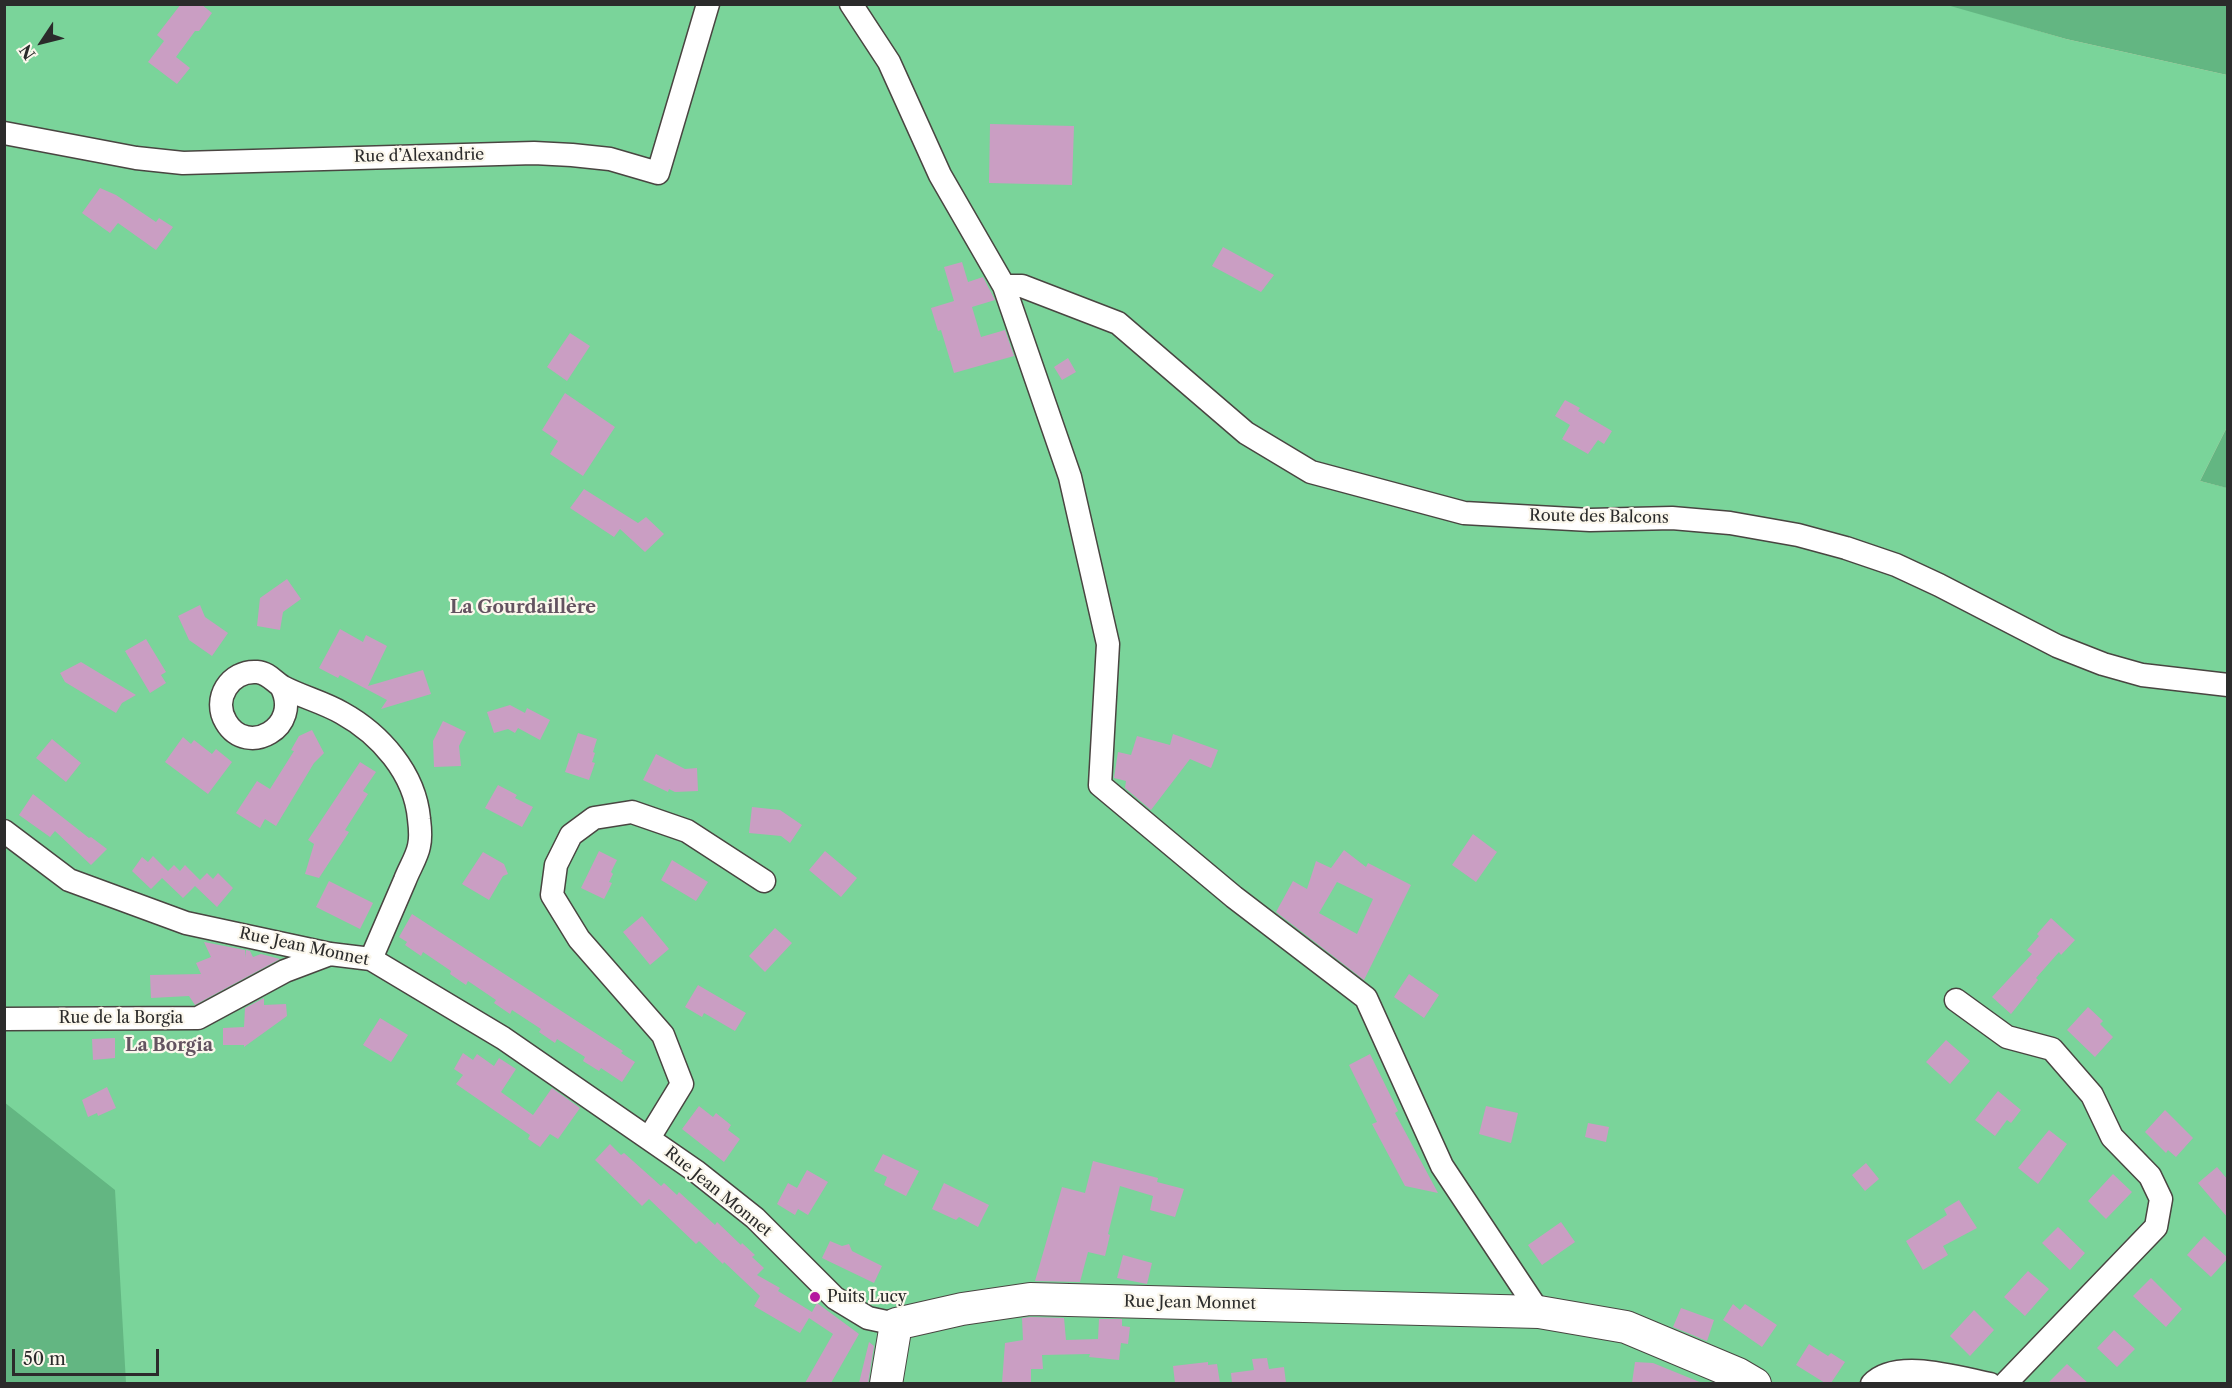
<!DOCTYPE html>
<meta charset="utf-8">
<style>
body{margin:0}
#map{position:relative;width:2232px;height:1388px;overflow:hidden;background:#f4dbbf;font-family:"Libre Caslon Text",serif}
canvas{display:block}
.frame{position:absolute;inset:0;border:6px solid #2b2b2b;pointer-events:none}
.north{position:absolute;left:12px;top:12px;width:60px;height:60px;-webkit-text-stroke:4px #fbf7ec;paint-order:stroke;rotate:235deg;font-size:16px;font-weight:700;line-height:24px;text-align:center;color:#2b2b2b}
.north::after{content:'';display:block;margin:auto;width:21px;height:27px;background:#2b2b2b;clip-path:polygon(50% 0,100% 100%,50% 72%,0 100%)}
.scale{position:absolute;left:12px;top:1349px;width:147px;height:27px;box-sizing:border-box;border:3px solid #2b2b2b;border-top:0;padding-left:8px;font-size:18px;line-height:21px;white-space:nowrap;color:#2b2b2b;-webkit-text-stroke:4px #fbf7ec;paint-order:stroke}
</style>
<div id="map">
<canvas width="2232" height="1388"></canvas>
<div class="frame"></div>
<div class="north">N</div>
<div class="scale">50 m</div>
</div>
<script>
const ctx = document.querySelector('canvas').getContext('2d');
ctx.lineJoin = 'round';
function fill(path, color) { ctx.fillStyle = color; ctx.fill(path, 'evenodd'); }
function strokePath(path, color, width, dash) { ctx.strokeStyle = color; ctx.lineWidth = width; ctx.lineCap = dash ? 'butt' : 'round'; ctx.setLineDash(dash || []); ctx.stroke(path); }
function drawText(font, color, halo, rows, align = 'center') {
  ctx.font = font + ' "Libre Caslon Text",serif'; ctx.lineWidth = 4.5; ctx.setLineDash([]); ctx.textBaseline = 'middle'; ctx.strokeStyle = halo; ctx.fillStyle = color; for (const [text, x, y, turn = 0] of rows) {
    ctx.save(); ctx.translate(x, y); ctx.rotate((+turn || 0) * Math.PI / 180); ctx.textAlign = isNaN(turn) ? turn : align; if (halo) ctx.strokeText(text, 0, 0); ctx.fillText(text, 0, 0); ctx.restore();
  }
}
fill(new Path2D(`
 M 1947,4 L 2066,39 L 2227,75 L 2227,427 L 2200,481 L 2228,488 L 2227,1383 L 5,1384 L 5,5 Z`), '#7ad49a');
fill(new Path2D(`
 M 1947,5 L 2227,5 L 2227,75 L 2066,39 Z
 M 2227,427 L 2227,488 L 2200,481 Z
 M 4,1102 L 115,1190 L 126,1383 L 5,1383 Z`), '#63b682');
fill(new Path2D(`
 M 181,4 L 201,4 L 212,13 L 199,31 L 195,31 L 176,57 L 190,68 L 177,84 L 148,62 L 164,41 L 157,35 Z
 M 990,124 L 1074,126 L 1072,185 L 989,183 Z
 M 100,188 L 116,195 L 156,222 L 159,218 L 173,227 L 156,250 L 118,223 L 110,233 L 82,213 Z
 M 1223,247 L 1274,275 L 1261,292 L 1212,266 Z
 M 962,262 L 968,282 L 983,277 L 995,300 L 972,307 L 981,337 L 1005,330 L 1014,356 L 954,373 L 941,330 L 938,331 L 931,308 L 954,301 L 944,267 Z
 M 570,333 L 590,346 L 567,381 L 547,367 Z
 M 1068,358 L 1076,372 L 1062,380 L 1054,367 Z
 M 565,393 L 615,427 L 583,476 L 550,454 L 558,441 L 542,430 Z
 M 1565,400 L 1580,408 L 1578,411 L 1612,431 L 1604,444 L 1598,440 L 1588,454 L 1562,439 L 1570,425 L 1555,416 Z
 M 584,489 L 638,523 L 646,517 L 664,534 L 645,552 L 620,529 L 614,537 L 570,508 Z
 M 287,579 L 301,599 L 283,612 L 280,630 L 257,626 L 260,598 Z
 M 200,605 L 205,617 L 228,633 L 212,656 L 189,640 L 178,616 Z
 M 340,629 L 363,642 L 366,635 L 387,646 L 368,686 L 423,670 L 431,694 L 381,709 L 387,700 L 340,675 L 338,678 L 319,668 Z
 M 146,639 L 166,672 L 161,675 L 166,683 L 150,693 L 125,651 Z
 M 81,662 L 136,695 L 122,703 L 116,713 L 65,682 L 60,673 Z
 M 510,705 L 525,713 L 527,708 L 550,720 L 540,740 L 518,728 L 515,733 L 508,729 L 494,733 L 487,712 Z
 M 443,721 L 466,732 L 459,746 L 461,766 L 434,767 L 433,741 Z
 M 312,730 L 324,753 L 314,763 L 276,826 L 265,819 L 260,828 L 236,813 L 257,781 L 270,789 L 294,751 L 291,750 L 299,736 Z
 M 578,733 L 597,739 L 593,752 L 595,753 L 592,762 L 595,763 L 589,780 L 565,772 Z
 M 1173,734 L 1218,750 L 1211,768 L 1190,759 L 1151,810 L 1125,788 L 1126,781 L 1114,778 L 1118,752 L 1131,755 L 1137,736 L 1170,745 Z
 M 183,737 L 191,744 L 194,740 L 212,754 L 216,749 L 232,762 L 208,794 L 165,762 Z
 M 52,739 L 81,763 L 66,782 L 36,758 Z
 M 656,754 L 685,769 L 697,768 L 698,791 L 675,792 L 669,789 L 668,792 L 643,780 Z
 M 360,762 L 376,772 L 363,791 L 368,794 L 345,830 L 349,832 L 319,878 L 305,874 L 314,844 L 308,840 Z
 M 498,785 L 517,795 L 515,798 L 533,807 L 522,827 L 485,808 Z
 M 33,794 L 89,838 L 91,837 L 107,849 L 91,865 L 55,831 L 50,837 L 19,815 Z
 M 752,807 L 780,810 L 802,825 L 790,843 L 781,836 L 749,833 Z
 M 1473,834 L 1497,852 L 1476,882 L 1452,865 Z
 M 1344,850 L 1366,867 L 1368,863 L 1411,885 L 1364,980 L 1276,912 L 1293,881 L 1307,889 L 1316,861 L 1331,868 ZM 1337,882 L 1373,899 L 1357,934 L 1319,913 Z
 M 599,851 L 617,860 L 611,872 L 613,874 L 609,882 L 612,883 L 604,899 L 581,888 Z
 M 825,851 L 857,878 L 841,897 L 809,870 Z
 M 483,852 L 504,864 L 508,874 L 503,876 L 489,900 L 462,884 Z
 M 153,856 L 168,871 L 174,865 L 180,871 L 185,865 L 200,880 L 207,873 L 213,879 L 218,873 L 233,888 L 217,907 L 195,886 L 199,882 L 183,898 L 162,878 L 151,889 L 132,871 L 142,857 L 148,862 Z
 M 672,860 L 708,882 L 696,901 L 661,880 Z
 M 329,881 L 373,903 L 360,929 L 316,907 Z
 M 412,914 L 623,1051 L 621,1053 L 635,1062 L 622,1082 L 601,1068 L 599,1071 L 583,1061 L 585,1057 L 557,1039 L 555,1043 L 539,1032 L 541,1029 L 512,1010 L 510,1014 L 494,1003 L 496,1000 L 468,981 L 466,985 L 450,974 L 451,971 L 423,952 L 421,956 L 405,945 L 407,942 L 399,937 Z
 M 642,916 L 669,949 L 650,965 L 623,932 Z
 M 2051,918 L 2075,940 L 2061,955 L 2059,952 L 2036,978 L 2038,980 L 2011,1014 L 1992,997 L 2032,954 L 2027,950 L 2039,936 L 2037,934 Z
 M 775,928 L 792,943 L 765,972 L 749,956 Z
 M 204,942 L 245,950 L 246,958 L 246,950 L 250,951 L 253,957 L 261,954 L 280,959 L 195,1005 L 189,996 L 151,998 L 150,975 L 201,974 L 196,963 L 211,957 Z
 M 1409,974 L 1439,995 L 1424,1018 L 1394,997 Z
 M 698,985 L 746,1013 L 735,1031 L 704,1013 L 702,1017 L 685,1007 Z
 M 264,998 L 264,1005 L 286,1004 L 287,1016 L 244,1047 L 244,1045 L 223,1045 L 223,1028 L 244,1027 L 245,1008 Z
 M 2088,1007 L 2103,1021 L 2100,1024 L 2113,1037 L 2095,1057 L 2067,1030 Z
 M 380,1018 L 408,1035 L 391,1062 L 363,1045 Z
 M 115,1038 L 115,1058 L 93,1060 L 92,1039 Z
 M 1946,1040 L 1970,1061 L 1950,1084 L 1926,1062 Z
 M 463,1053 L 473,1060 L 477,1054 L 494,1066 L 499,1058 L 516,1069 L 501,1092 L 533,1115 L 552,1088 L 580,1108 L 558,1139 L 550,1134 L 540,1147 L 528,1139 L 530,1135 L 456,1084 L 463,1075 L 454,1069 Z
 M 1370,1054 L 1398,1111 L 1395,1113 L 1438,1193 L 1405,1186 L 1372,1124 L 1377,1122 L 1349,1065 Z
 M 107,1087 L 116,1108 L 98,1116 L 97,1113 L 88,1117 L 82,1100 Z
 M 1998,1091 L 2021,1110 L 2011,1123 L 2007,1120 L 1995,1136 L 1975,1120 Z
 M 699,1106 L 713,1117 L 716,1113 L 731,1125 L 728,1130 L 740,1139 L 724,1162 L 682,1129 Z
 M 1486,1106 L 1518,1113 L 1511,1143 L 1479,1134 Z
 M 2165,1110 L 2193,1138 L 2176,1157 L 2168,1150 L 2166,1153 L 2145,1132 Z
 M 1588,1123 L 1609,1127 L 1606,1142 L 1585,1137 Z
 M 2049,1130 L 2067,1144 L 2038,1184 L 2018,1168 Z
 M 610,1144 L 621,1155 L 624,1153 L 661,1186 L 664,1183 L 677,1195 L 679,1192 L 715,1225 L 717,1222 L 741,1245 L 742,1243 L 755,1255 L 752,1257 L 764,1268 L 757,1275 L 780,1288 L 778,1291 L 812,1312 L 817,1303 L 859,1334 L 831,1383 L 805,1383 L 833,1334 L 809,1318 L 800,1333 L 754,1306 L 760,1296 L 724,1262 L 723,1264 L 699,1241 L 696,1244 L 649,1199 L 642,1206 L 595,1160 Z
 M 883,1154 L 919,1171 L 906,1196 L 884,1185 L 887,1177 L 874,1171 Z
 M 1093,1161 L 1158,1178 L 1157,1182 L 1184,1189 L 1175,1217 L 1150,1210 L 1153,1196 L 1120,1186 L 1108,1234 L 1110,1235 L 1105,1256 L 1088,1252 L 1080,1282 L 1035,1281 L 1062,1187 L 1085,1193 Z
 M 1866,1163 L 1879,1179 L 1865,1191 L 1852,1175 Z
 M 2217,1167 L 2228,1180 L 2228,1218 L 2198,1183 Z
 M 807,1170 L 828,1182 L 808,1215 L 798,1209 L 795,1215 L 777,1204 L 788,1183 L 797,1188 Z
 M 2113,1174 L 2132,1192 L 2106,1219 L 2088,1201 Z
 M 944,1183 L 989,1205 L 978,1227 L 959,1217 L 956,1220 L 932,1209 Z
 M 1959,1200 L 1977,1228 L 1943,1246 L 1948,1255 L 1923,1270 L 1906,1241 L 1947,1215 L 1944,1209 Z
 M 1561,1222 L 1575,1242 L 1542,1265 L 1528,1245 Z
 M 2058,1227 L 2085,1253 L 2070,1270 L 2042,1243 Z
 M 2204,1236 L 2228,1258 L 2211,1277 L 2187,1255 Z
 M 830,1241 L 842,1246 L 849,1244 L 852,1251 L 882,1266 L 874,1283 L 822,1258 Z
 M 1123,1255 L 1152,1263 L 1147,1284 L 1117,1278 Z
 M 2028,1271 L 2049,1289 L 2025,1316 L 2004,1297 Z
 M 2151,1278 L 2182,1309 L 2166,1327 L 2133,1296 Z
 M 1733,1304 L 1740,1310 L 1745,1304 L 1777,1325 L 1762,1347 L 1723,1320 Z
 M 1681,1308 L 1714,1320 L 1707,1341 L 1673,1327 Z
 M 1974,1310 L 1994,1330 L 1970,1356 L 1950,1336 Z
 M 1031,1317 L 1064,1318 L 1066,1340 L 1098,1339 L 1099,1319 L 1122,1319 L 1122,1326 L 1130,1327 L 1128,1344 L 1121,1343 L 1119,1360 L 1089,1357 L 1090,1354 L 1042,1355 L 1043,1369 L 1031,1369 L 1031,1383 L 1002,1383 L 1005,1343 L 1023,1340 L 1022,1318 Z
 M 2114,1330 L 2135,1349 L 2117,1367 L 2097,1348 Z
 M 869,1342 L 874,1346 L 868,1383 L 859,1383 Z
 M 1809,1344 L 1828,1356 L 1831,1353 L 1845,1362 L 1831,1383 L 1825,1383 L 1796,1365 Z
 M 1267,1358 L 1269,1369 L 1284,1367 L 1286,1383 L 1232,1383 L 1231,1373 L 1254,1370 L 1252,1359 Z
 M 1208,1362 L 1208,1365 L 1217,1364 L 1220,1383 L 1175,1383 L 1173,1366 Z
 M 1635,1362 L 1653,1363 L 1702,1383 L 1632,1383 Z
 M 2067,1364 L 2088,1383 L 2048,1383 Z`), '#ca9ec3');
const street = new Path2D(`
 M 851,4 L 889,62 L 940,175 L 1004,286 L 1070,477 L 1108,644 L 1100,785 L 1234,897 L 1366,998 L 1442,1166 L 1539,1312
 M 4,133 L 136,158 L 183,163 L 534,153 L 572,155 L 610,159 L 658,173 L 708,4
 M 1004,286 L 1022,286 L 1118,323 L 1246,433 L 1311,472 L 1464,513 L 1590,520 L 1672,518 L 1730,523 L 1798,535 L 1846,548 L 1896,565 L 1939,585 L 2057,646 L 2103,664 L 2142,675 L 2228,685
 M 281,686 C 303,727 247,758 226,722 C 212,699 230,670 257,672 C 269,673 274,682 283,687 C 302,697 323,702 342,713 C 380,734 415,773 419,819 C 420,827 421,838 419,846 C 417,857 409,869 405,880 C 394,906 382,933 371,959
 M 4,831 L 69,880 L 186,923 L 330,954 L 371,959 L 503,1038 L 697,1172 L 755,1218 L 835,1298 L 868,1318 L 896,1324
 M 1956,1000 L 2007,1037 L 2052,1049 L 2092,1095 L 2112,1137 L 2150,1176 L 2161,1199 L 2156,1227 L 2005,1384
 M 4,1019 L 198,1018 L 285,971 L 330,954
 M 649,1138 L 682,1084 L 663,1035 L 579,939 L 552,895 L 556,865 L 571,835 L 594,818 L 632,812 L 687,831 L 764,881
 M 1872,1384 C 1896,1358 1959,1378 1990,1384`);
const secondary = new Path2D(`
 M 886,1384 L 896,1324 L 962,1309 L 1030,1299 L 1539,1312 L 1626,1327 L 1738,1374 L 1755,1384`);
strokePath(street, '#494541', 25);
strokePath(secondary, '#494541', 34);
strokePath(street, '#fff', 22);
strokePath(secondary, '#fff', 32);
for (const [x, y, r, color] of [
 [815,1297,6,"#b5179e"]
]) { const dot = new Path2D(); dot.arc(x, y, r, 0, 2 * Math.PI); ctx.fillStyle = color; ctx.fill(dot); strokePath(dot, '#fbf7ec', 2); }
drawText('16px', '#2b2b2b', '#fbf7ec', [
 ["Rue d’Alexandrie",419,156,-1],
 ["Route des Balcons",1599,517,1],
 ["Rue Jean Monnet",304,947,12],
 ["Rue de la Borgia",121,1018],
 ["Rue Jean Monnet",718,1192,39],
 ["Rue Jean Monnet",1190,1303,1]
]);
drawText('16px', '#2b2b2b', '#fbf7ec', [
 ["Puits Lucy",827,1297]
], 'left');
drawText('bold 18px', '#635360', '#fbf7ec', [
 ["La Gourdaillère",523,608],
 ["La Borgia",169,1046]
]);
</script>
